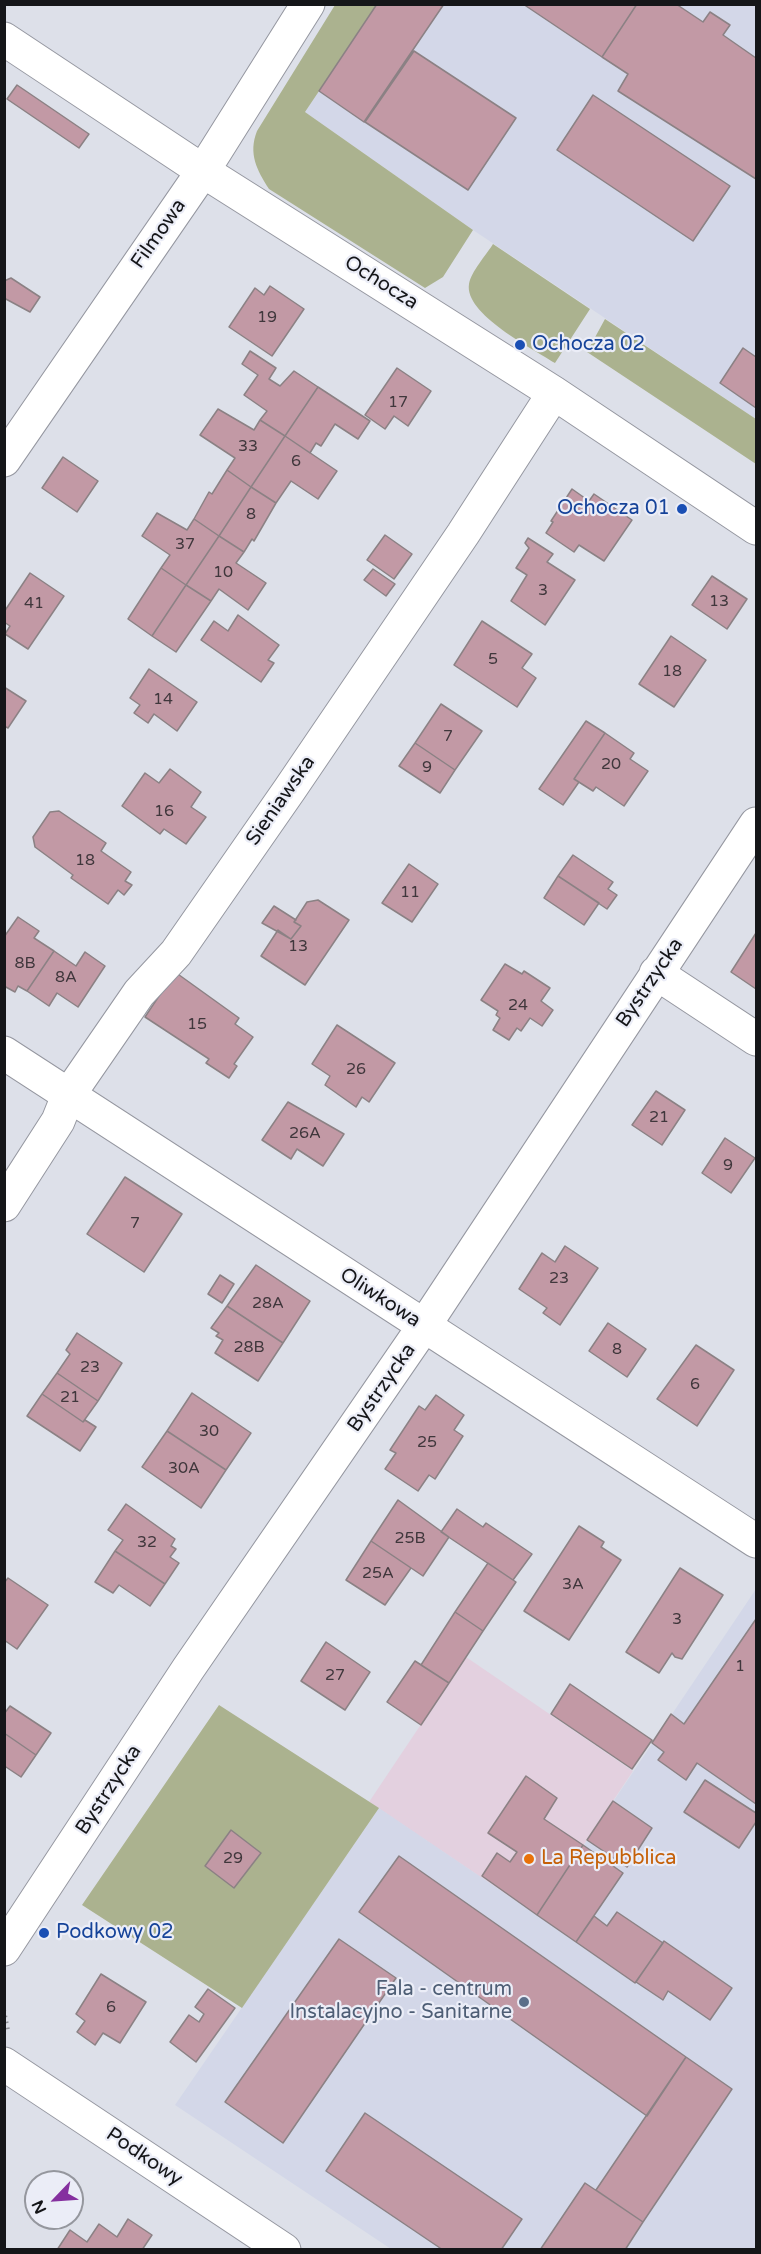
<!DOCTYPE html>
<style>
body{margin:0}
#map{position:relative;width:761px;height:2254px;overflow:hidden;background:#dde0e9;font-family:"Varela Round",sans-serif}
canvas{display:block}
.frame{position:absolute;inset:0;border:6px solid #151619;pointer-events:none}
.north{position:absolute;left:24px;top:2170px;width:60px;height:60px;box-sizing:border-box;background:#ebedf7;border:2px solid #95979e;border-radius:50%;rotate:245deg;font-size:16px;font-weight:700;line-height:24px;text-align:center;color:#151619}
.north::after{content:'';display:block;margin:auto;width:21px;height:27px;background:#85309f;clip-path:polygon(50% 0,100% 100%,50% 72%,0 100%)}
</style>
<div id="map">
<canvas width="761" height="2254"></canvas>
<div class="frame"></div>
<div class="north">N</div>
</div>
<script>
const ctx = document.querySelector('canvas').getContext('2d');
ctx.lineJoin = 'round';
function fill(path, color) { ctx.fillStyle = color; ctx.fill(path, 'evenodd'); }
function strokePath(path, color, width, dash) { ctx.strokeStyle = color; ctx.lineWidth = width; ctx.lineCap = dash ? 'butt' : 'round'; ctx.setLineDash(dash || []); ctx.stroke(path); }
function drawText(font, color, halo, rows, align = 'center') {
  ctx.font = font + ' "Varela Round",sans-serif'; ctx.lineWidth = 4.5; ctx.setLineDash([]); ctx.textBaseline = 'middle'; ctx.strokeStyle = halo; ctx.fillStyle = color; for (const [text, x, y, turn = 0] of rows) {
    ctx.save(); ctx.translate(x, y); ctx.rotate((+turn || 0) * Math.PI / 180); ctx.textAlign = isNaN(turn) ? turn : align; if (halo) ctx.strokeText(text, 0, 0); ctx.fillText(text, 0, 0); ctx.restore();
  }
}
fill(new Path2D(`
 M 466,1657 L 633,1771 L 537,1915 L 369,1802 Z`), '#e3d0df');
fill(new Path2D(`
 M 377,5 L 756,5 L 756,419 L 473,230 L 305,112 Z
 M 756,1589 L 755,2249 L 391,2249 L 175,2105 L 379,1808 L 537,1915 Z`), '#d3d7e8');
fill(new Path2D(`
 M 335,5 L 377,5 L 305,112 L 473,230 L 443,277 L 425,288 L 269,189 C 257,170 248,154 257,131 Z
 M 493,244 L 590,309 L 555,363 C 533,349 464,314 469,284 C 471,272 486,255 493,244 Z
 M 605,319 L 756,419 L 756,464 L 587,352 Z
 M 219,1705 L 379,1808 L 242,2008 L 82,1905 Z`), '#abb28f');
const building = new Path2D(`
 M 377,4 L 444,4 L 364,122 L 319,91 Z
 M 523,4 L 637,4 L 602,57 Z
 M 637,4 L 676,4 L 703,22 L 710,12 L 730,25 L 723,35 L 756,58 L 756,179 L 618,91 L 628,74 L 602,57 Z
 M 414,51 L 516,118 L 468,190 L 365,122 Z
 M 17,85 L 89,134 L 79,148 L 7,99 Z
 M 593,95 L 730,186 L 693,241 L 557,150 Z
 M 11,278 L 40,297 L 30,312 L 4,298 L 4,281 Z
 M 270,286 L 304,309 L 272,356 L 229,327 L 255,288 L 264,295 Z
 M 743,348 L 756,357 L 756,408 L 720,383 Z
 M 250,351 L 276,368 L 269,379 L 280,386 L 294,371 L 318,387 L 285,436 L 260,420 L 267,411 L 244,395 L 258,375 L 242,364 Z
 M 397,368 L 431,391 L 408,426 L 394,416 L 385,429 L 365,415 Z
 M 318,387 L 370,421 L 358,439 L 335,424 L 321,446 L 316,443 L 310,453 L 285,436 Z
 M 218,409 L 254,430 L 260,420 L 285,436 L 251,487 L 227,470 L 235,458 L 200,435 Z
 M 285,436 L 337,471 L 318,499 L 291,481 L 276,503 L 251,487 Z
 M 63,457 L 98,481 L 77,512 L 42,488 Z
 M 227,470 L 251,487 L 219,536 L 194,519 L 209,492 L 212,494 Z
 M 251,487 L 276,503 L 254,541 L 252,539 L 244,552 L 219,536 Z
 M 572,489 L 589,501 L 594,494 L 632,520 L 604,561 L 579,545 L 574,552 L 546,533 L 553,522 L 551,521 Z
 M 157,513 L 187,530 L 194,519 L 219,536 L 186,585 L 161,568 L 170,555 L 142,536 Z
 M 385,535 L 412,554 L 394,579 L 367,560 Z
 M 219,536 L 244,552 L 236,563 L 266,583 L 248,610 L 219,589 L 211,601 L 186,585 Z
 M 528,538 L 553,554 L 547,562 L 575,580 L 545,625 L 511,601 L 527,575 L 516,568 L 529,548 L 525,543 Z
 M 161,568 L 186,585 L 152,636 L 128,619 Z
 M 373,569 L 395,584 L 386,596 L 364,580 Z
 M 30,573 L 64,596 L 28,649 L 5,634 L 10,626 L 4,622 L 4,612 Z
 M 712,576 L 747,599 L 727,629 L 692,605 Z
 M 186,585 L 211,601 L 176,652 L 152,636 Z
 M 238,615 L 279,645 L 268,660 L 274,663 L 261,682 L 201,640 L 214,621 L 228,631 Z
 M 482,621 L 532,654 L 522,668 L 536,678 L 517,707 L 454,665 Z
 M 671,636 L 706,660 L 674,707 L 639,684 Z
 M 149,669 L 197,702 L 177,731 L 154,714 L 148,723 L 134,713 L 140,705 L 130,698 Z
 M 4,687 L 26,701 L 8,728 L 4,726 Z
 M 441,704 L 482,731 L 455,770 L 415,743 Z
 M 586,721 L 605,733 L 574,779 L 579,782 L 563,805 L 539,789 Z
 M 605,733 L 634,753 L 630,759 L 648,771 L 624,806 L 596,787 L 593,791 L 574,779 Z
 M 415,743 L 455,770 L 440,793 L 399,766 Z
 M 170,769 L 201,792 L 191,807 L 206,817 L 186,844 L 164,829 L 160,834 L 122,806 L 145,773 L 159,783 Z
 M 59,811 L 106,843 L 101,851 L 131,872 L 125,881 L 132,885 L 124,895 L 118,890 L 108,904 L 71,878 L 73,875 L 35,847 L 33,837 L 50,812 Z
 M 573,855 L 613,882 L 608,889 L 617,895 L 607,909 L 558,876 Z
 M 409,864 L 438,884 L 412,922 L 382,903 Z
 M 558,876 L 599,903 L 584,925 L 544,898 Z
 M 318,900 L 349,920 L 305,985 L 261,956 L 278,930 L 291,939 L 301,926 L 294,922 L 307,902 Z
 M 274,906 L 296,920 L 294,922 L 301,926 L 291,939 L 262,923 Z
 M 18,917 L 39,931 L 34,938 L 54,951 L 27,991 L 18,986 L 15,992 L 4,986 L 4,937 Z
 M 756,933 L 756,989 L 731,972 Z
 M 54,951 L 76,966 L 85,952 L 105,966 L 78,1007 L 57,993 L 49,1006 L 27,991 Z
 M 505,964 L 522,974 L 524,971 L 550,988 L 541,1001 L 553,1010 L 542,1026 L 530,1018 L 521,1031 L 517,1028 L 509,1040 L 493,1030 L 500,1018 L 496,1015 L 498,1011 L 481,1000 Z
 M 175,972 L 239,1018 L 235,1024 L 253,1037 L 234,1064 L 237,1066 L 229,1078 L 206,1063 L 209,1059 L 145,1017 Z
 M 337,1025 L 395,1063 L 369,1102 L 362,1097 L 356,1107 L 325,1085 L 330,1076 L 312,1064 Z
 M 656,1091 L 685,1110 L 662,1145 L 632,1125 Z
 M 288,1102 L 344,1134 L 323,1166 L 297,1149 L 291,1159 L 262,1140 Z
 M 725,1138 L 755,1158 L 731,1193 L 702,1173 Z
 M 125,1177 L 182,1214 L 144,1272 L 87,1234 Z
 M 565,1246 L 598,1268 L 560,1325 L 543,1313 L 547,1308 L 519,1289 L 542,1253 L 555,1262 Z
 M 256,1265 L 310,1301 L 283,1343 L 227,1306 Z
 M 220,1275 L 234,1284 L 222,1303 L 208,1294 Z
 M 227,1306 L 283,1343 L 258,1381 L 215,1353 L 223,1340 L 216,1336 L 219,1333 L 211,1328 Z
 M 608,1323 L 646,1349 L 627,1377 L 589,1351 Z
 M 77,1333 L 122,1363 L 98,1401 L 57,1373 L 70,1354 L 66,1350 Z
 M 696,1345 L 734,1370 L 697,1426 L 657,1399 Z
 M 57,1373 L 98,1401 L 83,1422 L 42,1394 Z
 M 192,1393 L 251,1433 L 226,1470 L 167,1431 Z
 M 42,1394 L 83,1422 L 85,1420 L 96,1427 L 80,1451 L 27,1416 Z
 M 436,1395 L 464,1415 L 454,1430 L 463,1436 L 435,1479 L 429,1475 L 418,1491 L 385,1469 L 396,1453 L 390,1450 L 419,1406 L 425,1410 Z
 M 167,1431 L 226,1470 L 201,1508 L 142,1467 Z
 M 398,1500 L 449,1537 L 423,1576 L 371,1541 Z
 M 126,1504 L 175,1539 L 171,1546 L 176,1549 L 170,1557 L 179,1563 L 165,1584 L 115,1551 L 123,1540 L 108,1530 Z
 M 457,1509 L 483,1527 L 486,1523 L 532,1554 L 513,1580 L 441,1532 Z
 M 579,1526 L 604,1542 L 601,1547 L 621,1560 L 569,1640 L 524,1611 Z
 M 371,1541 L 411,1568 L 385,1605 L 346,1580 Z
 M 115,1551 L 165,1584 L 150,1606 L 119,1585 L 113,1593 L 95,1582 Z
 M 488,1563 L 516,1582 L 483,1631 L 455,1612 Z
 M 680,1568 L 723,1595 L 682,1659 L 675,1657 L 672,1653 L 659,1673 L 626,1652 Z
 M 8,1578 L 48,1605 L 17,1649 L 4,1640 L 4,1583 Z
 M 455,1612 L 483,1631 L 449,1683 L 421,1665 Z
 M 756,1619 L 756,1804 L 697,1763 L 686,1780 L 658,1760 L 664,1752 L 652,1743 L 671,1714 L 684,1724 Z
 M 326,1642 L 370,1672 L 345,1710 L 301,1681 Z
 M 415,1661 L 449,1683 L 421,1725 L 387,1702 Z
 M 570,1684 L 652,1740 L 632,1769 L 551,1714 Z
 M 10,1706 L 51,1733 L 36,1755 L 4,1733 L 4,1714 Z
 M 4,1733 L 36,1755 L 21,1777 L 6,1767 L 4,1768 Z
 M 526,1776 L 557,1798 L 544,1819 L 583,1845 L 537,1915 L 482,1876 L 497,1853 L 510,1862 L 517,1852 L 488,1833 Z
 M 705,1780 L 756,1813 L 756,1822 L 739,1848 L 684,1812 Z
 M 613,1801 L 652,1828 L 627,1867 L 587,1840 Z
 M 231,1830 L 261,1853 L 234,1888 L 205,1866 Z
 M 583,1845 L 623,1873 L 576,1942 L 537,1915 Z
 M 399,1856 L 686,2057 L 647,2116 L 359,1912 Z
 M 617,1912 L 663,1943 L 635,1983 L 576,1942 L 594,1916 L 607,1926 Z
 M 339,1939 L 396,1978 L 283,2143 L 225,2102 Z
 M 664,1941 L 732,1988 L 710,2020 L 668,1991 L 663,2000 L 636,1982 Z
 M 101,1974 L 146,2002 L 120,2043 L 103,2033 L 95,2045 L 77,2032 L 85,2021 L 76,2014 Z
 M 208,1989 L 235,2008 L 196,2062 L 170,2042 L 189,2015 L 199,2022 L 204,2014 L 195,2007 Z
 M 686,2057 L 732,2089 L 643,2222 L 596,2190 Z
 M 365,2113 L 522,2219 L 501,2250 L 443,2250 L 326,2171 Z
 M 585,2183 L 643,2222 L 625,2250 L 540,2250 Z
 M 128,2219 L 152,2235 L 142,2250 L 57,2250 L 70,2230 L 87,2242 L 99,2224 L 117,2237 Z`);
fill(building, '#c299a5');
strokePath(building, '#8b8184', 1.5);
const minor = new Path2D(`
 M 4,39 L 203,171 L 554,393 L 756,528
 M 4,460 L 203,171 L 308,4
 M 656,973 L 756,1039
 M 4,1053 L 756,1541
 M 4,1205 L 58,1121 L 68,1096 L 139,993 L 176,953 L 290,789 L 463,534 L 554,393
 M 4,1949 L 188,1669 L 424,1326 L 756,824
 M 4,2064 L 284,2250`);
strokePath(minor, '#9597a0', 35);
strokePath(new Path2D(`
 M 4,2010 L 8,2030`), '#909299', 4, [1.5, 4.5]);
strokePath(minor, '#fff', 33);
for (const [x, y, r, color] of [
 [520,345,6,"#1a4fb4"],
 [682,509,6,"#1a4fb4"],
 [529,1859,6,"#e8710a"],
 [44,1933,6,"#1a4fb4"],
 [524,2002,6,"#5c6f8a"]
]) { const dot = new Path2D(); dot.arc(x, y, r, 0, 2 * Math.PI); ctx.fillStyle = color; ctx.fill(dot); strokePath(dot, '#ebedf7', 2); }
drawText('16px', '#40373c', null, [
 ["19",267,318],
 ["17",398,403],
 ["33",248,447],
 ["6",296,462],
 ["8",251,515],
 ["37",185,545],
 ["10",223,573],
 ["3",543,591],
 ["13",719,602],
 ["41",34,604],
 ["5",493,660],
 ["18",672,672],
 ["14",163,700],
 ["7",448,737],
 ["20",611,765],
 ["9",427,768],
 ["16",164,812],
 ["18",85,861],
 ["11",410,893],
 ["13",298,947],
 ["8B",25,964],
 ["8A",66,978],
 ["24",518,1006],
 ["15",197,1025],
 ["26",356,1070],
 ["21",659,1118],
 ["26A",305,1134],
 ["9",728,1166],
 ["7",135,1224],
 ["23",559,1279],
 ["28A",268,1304],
 ["28B",249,1348],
 ["8",617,1350],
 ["23",90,1368],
 ["6",695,1385],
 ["21",70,1398],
 ["30",209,1432],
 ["25",427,1443],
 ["30A",184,1469],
 ["25B",410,1539],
 ["32",147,1543],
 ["25A",378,1574],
 ["3A",573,1585],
 ["3",677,1620],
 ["1",740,1667],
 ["27",335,1676],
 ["29",233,1859],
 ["6",111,2008]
]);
drawText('20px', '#151619', '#ebedf7', [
 ["Filmowa",159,234,-55],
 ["Ochocza",381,283,32],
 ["Sieniawska",281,801,-55],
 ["Bystrzycka",650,983,-56],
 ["Oliwkowa",380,1298,33],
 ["Bystrzycka",382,1388,-55],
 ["Bystrzycka",109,1790,-57],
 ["Podkowy",144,2157,34]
]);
drawText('20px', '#164399', '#ebedf7', [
 ["Ochocza 02",532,345],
 ["Ochocza 01",670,509,"right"],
 ["Podkowy 02",56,1933]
], 'left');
drawText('20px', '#c56008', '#ebedf7', [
 ["La Repubblica",541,1859]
], 'left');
drawText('20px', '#4e5e75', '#ebedf7', [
 ["Fala - centrum",512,1990],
 ["Instalacyjno - Sanitarne",512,2013]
], 'right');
</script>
